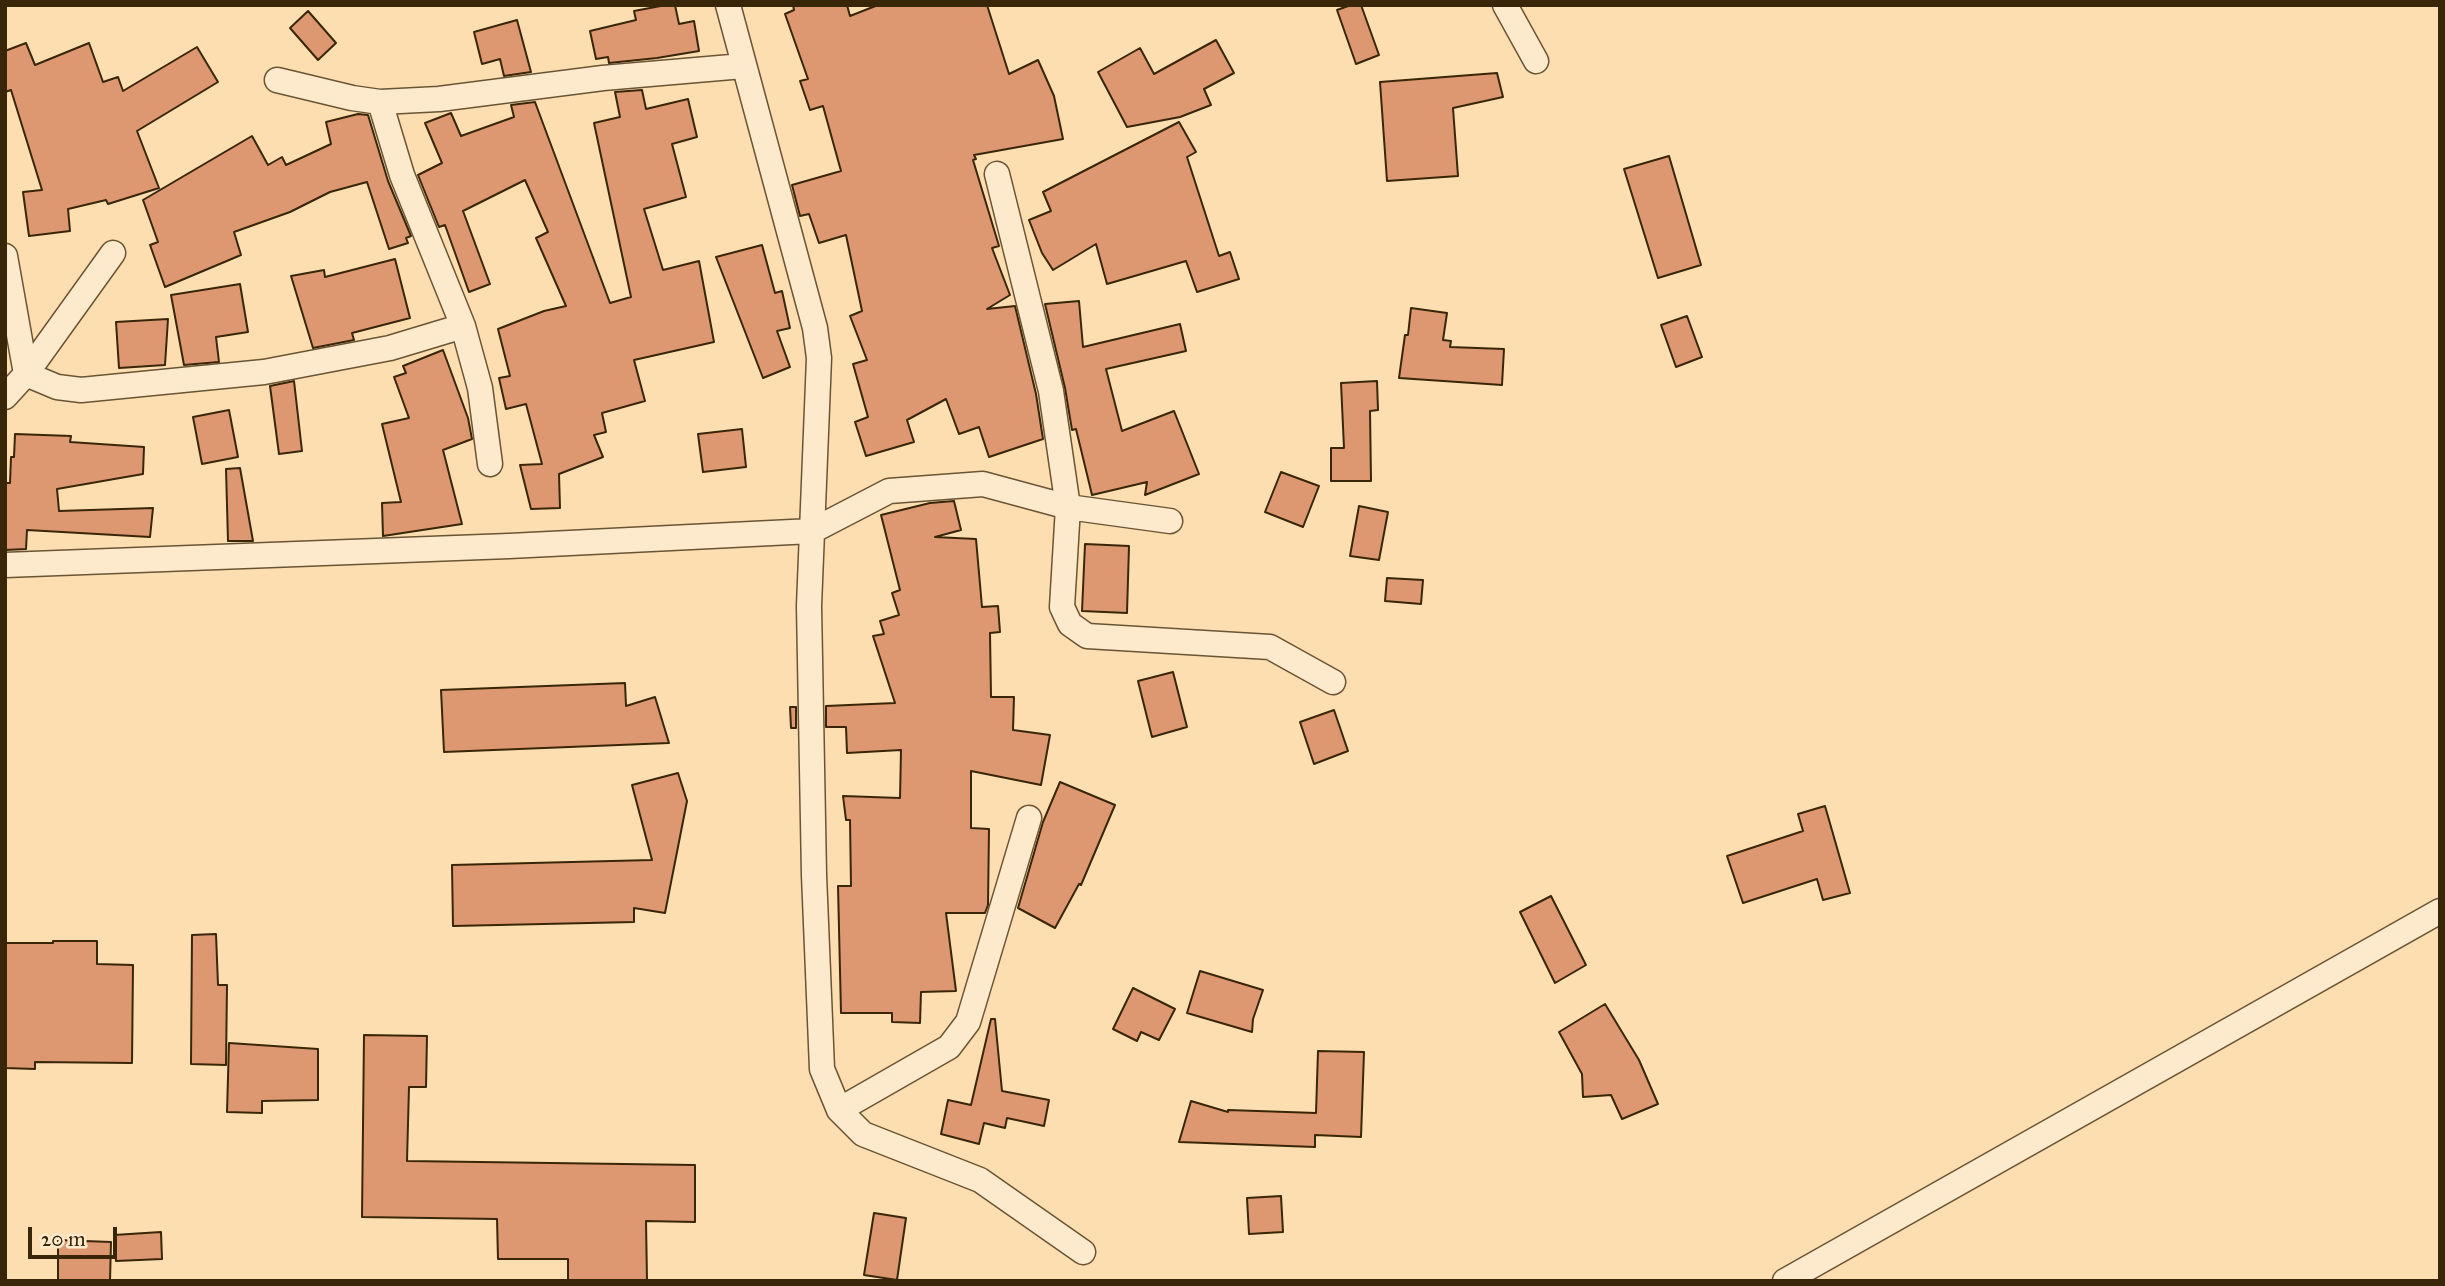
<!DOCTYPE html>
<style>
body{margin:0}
#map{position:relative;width:2445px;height:1286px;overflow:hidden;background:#fcdeb1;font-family:"IM FELL Great Primer",serif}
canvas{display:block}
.frame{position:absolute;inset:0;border:7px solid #392609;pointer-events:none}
.scale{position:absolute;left:28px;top:1227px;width:89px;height:32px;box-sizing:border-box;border:4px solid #392609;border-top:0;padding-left:9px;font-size:21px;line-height:24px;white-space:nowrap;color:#392609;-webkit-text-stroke:5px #fdeacc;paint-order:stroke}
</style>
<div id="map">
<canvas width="2445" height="1286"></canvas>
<div class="frame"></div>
<div class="scale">20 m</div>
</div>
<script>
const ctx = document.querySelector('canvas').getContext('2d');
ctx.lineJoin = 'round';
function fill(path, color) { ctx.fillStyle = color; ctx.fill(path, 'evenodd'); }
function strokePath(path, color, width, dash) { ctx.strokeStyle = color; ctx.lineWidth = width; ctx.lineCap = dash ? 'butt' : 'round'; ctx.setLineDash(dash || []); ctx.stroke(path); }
const building = new Path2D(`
 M 666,5 L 675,5 L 679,24 L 694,21 L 699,51 L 657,58 L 609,63 L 608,57 L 596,59 L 590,31 L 636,20 L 634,11 Z
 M 793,5 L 847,5 L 850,16 L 878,5 L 987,5 L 1009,74 L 1038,60 L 1054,96 L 1063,139 L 974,155 L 976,159 L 973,160 L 999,246 L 992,248 L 1010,295 L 987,309 L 1015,306 L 1036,394 L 1043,439 L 989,457 L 979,427 L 959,434 L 946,399 L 907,420 L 914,442 L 866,456 L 855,422 L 868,417 L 853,364 L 867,360 L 850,316 L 862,311 L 846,235 L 819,243 L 809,214 L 800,216 L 792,185 L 841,171 L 823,106 L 810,110 L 800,81 L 808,79 L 785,14 L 794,10 Z
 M 1351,5 L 1361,5 L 1379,55 L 1356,64 L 1337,10 Z
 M 308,11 L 336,43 L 318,60 L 290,28 Z
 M 517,20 L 531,72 L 504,76 L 500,59 L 482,64 L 474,32 Z
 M 1216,40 L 1234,73 L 1204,89 L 1211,105 L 1180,117 L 1127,127 L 1098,72 L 1140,48 L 1154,74 Z
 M 26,43 L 35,65 L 89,43 L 103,82 L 118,77 L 123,91 L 197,47 L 218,82 L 137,131 L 159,188 L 108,204 L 106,200 L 68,209 L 70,231 L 29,236 L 23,192 L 42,190 L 11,90 L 5,92 L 5,51 Z
 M 1497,73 L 1503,97 L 1453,108 L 1458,176 L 1387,181 L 1380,82 Z
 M 642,90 L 646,109 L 688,99 L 697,137 L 672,144 L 686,197 L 644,209 L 663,270 L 699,261 L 714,342 L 634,360 L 645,401 L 602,413 L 606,432 L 594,435 L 603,457 L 559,474 L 560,508 L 531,509 L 520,465 L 542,464 L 526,404 L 506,409 L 499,378 L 510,376 L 498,329 L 544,311 L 566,306 L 536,238 L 548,232 L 525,180 L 463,211 L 490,284 L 469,292 L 445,225 L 439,227 L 418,175 L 442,163 L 425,123 L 451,113 L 461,136 L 514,117 L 511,105 L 535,102 L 610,303 L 631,297 L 594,123 L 620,117 L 615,92 Z
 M 358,114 L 368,115 L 388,181 L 411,236 L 406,238 L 408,243 L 389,249 L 367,182 L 330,192 L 290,212 L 234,232 L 241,255 L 165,287 L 150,245 L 158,242 L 143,200 L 252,136 L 268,165 L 282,157 L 286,165 L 331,144 L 326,122 Z
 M 1179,122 L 1196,152 L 1187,157 L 1219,256 L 1230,252 L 1239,279 L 1197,292 L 1186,261 L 1107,284 L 1096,244 L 1053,270 L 1042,253 L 1029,220 L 1051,211 L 1043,192 Z
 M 1669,156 L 1701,265 L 1658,278 L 1624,169 Z
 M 762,245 L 775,293 L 782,291 L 790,328 L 777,331 L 790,367 L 763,378 L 716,257 Z
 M 395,259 L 410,318 L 352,333 L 354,340 L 313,348 L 291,276 L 324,270 L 325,277 Z
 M 240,284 L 248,332 L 216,337 L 219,362 L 184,365 L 171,295 Z
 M 1079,301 L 1083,347 L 1180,324 L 1186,351 L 1106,369 L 1122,431 L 1174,411 L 1199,474 L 1145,495 L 1147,482 L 1092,495 L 1076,429 L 1072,430 L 1065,388 L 1045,304 Z
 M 1411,308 L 1447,313 L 1443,340 L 1451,341 L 1450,347 L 1504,349 L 1502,385 L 1399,378 L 1405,335 L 1408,335 Z
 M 1687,316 L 1702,357 L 1676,367 L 1661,325 Z
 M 168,319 L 165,365 L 119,368 L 116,322 Z
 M 443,350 L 468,418 L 472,439 L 443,450 L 462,524 L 383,536 L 382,503 L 401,502 L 382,424 L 409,418 L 394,377 L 406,373 L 403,366 Z
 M 294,381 L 302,451 L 279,454 L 270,386 Z
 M 1377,381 L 1378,410 L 1370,411 L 1371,481 L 1331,481 L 1331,448 L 1344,448 L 1341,383 Z
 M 229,410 L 238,457 L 202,464 L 193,417 Z
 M 742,429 L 746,467 L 703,472 L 698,434 Z
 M 15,434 L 71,436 L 70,442 L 144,447 L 143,474 L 57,489 L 59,511 L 153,508 L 150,537 L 27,530 L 26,549 L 5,550 L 5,483 L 10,483 L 11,457 L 14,457 Z
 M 240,468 L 253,541 L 228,541 L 226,469 Z
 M 1281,472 L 1319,486 L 1303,527 L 1265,512 Z
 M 954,501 L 961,530 L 935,537 L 976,539 L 982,607 L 998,606 L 1000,632 L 990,633 L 991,697 L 1014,697 L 1013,730 L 1050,735 L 1041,785 L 971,771 L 971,828 L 989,829 L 988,905 L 985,913 L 946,913 L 956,991 L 921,992 L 920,1023 L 892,1022 L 892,1013 L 841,1013 L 838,886 L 851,886 L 850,820 L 846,820 L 843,796 L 900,798 L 901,750 L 847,753 L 846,727 L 826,727 L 826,706 L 895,703 L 873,636 L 884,634 L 880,621 L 899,615 L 892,593 L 900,590 L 881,515 L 930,503 Z
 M 1359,506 L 1388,512 L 1379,560 L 1350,556 Z
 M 1085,544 L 1129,546 L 1127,613 L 1082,611 Z
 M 1387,578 L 1423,580 L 1421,604 L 1385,601 Z
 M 1173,672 L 1187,727 L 1152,737 L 1138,681 Z
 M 625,683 L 626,706 L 655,697 L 669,743 L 444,752 L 441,690 Z
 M 790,707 L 796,707 L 796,728 L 791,728 Z
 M 1334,710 L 1348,751 L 1314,764 L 1300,722 Z
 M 678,773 L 687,801 L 665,913 L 634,908 L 634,922 L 453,926 L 452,865 L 652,860 L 632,785 Z
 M 1060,782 L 1115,805 L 1081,885 L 1079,884 L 1055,928 L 1018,908 L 1043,822 Z
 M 1825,806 L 1850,893 L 1823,900 L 1817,879 L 1743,903 L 1727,856 L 1803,831 L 1798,814 Z
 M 1551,896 L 1586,965 L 1555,983 L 1520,912 Z
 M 216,934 L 218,985 L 227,985 L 226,1065 L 191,1064 L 192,935 Z
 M 53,941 L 97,941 L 97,964 L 133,965 L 132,1063 L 35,1062 L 35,1069 L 5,1068 L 5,943 L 53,943 Z
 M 1200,971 L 1263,990 L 1253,1019 L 1252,1032 L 1187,1013 Z
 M 1133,988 L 1175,1009 L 1159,1040 L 1141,1032 L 1137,1041 L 1113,1029 Z
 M 1605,1004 L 1639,1060 L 1658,1104 L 1622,1119 L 1611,1095 L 1583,1097 L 1582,1074 L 1559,1032 Z
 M 991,1019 L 995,1019 L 1002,1091 L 1049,1100 L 1044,1126 L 1007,1118 L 1005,1128 L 984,1123 L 979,1144 L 941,1134 L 948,1100 L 971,1105 Z
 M 364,1035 L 427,1036 L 426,1087 L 409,1087 L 407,1161 L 695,1165 L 695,1222 L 646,1221 L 647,1281 L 568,1281 L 568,1259 L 498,1259 L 497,1219 L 362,1217 Z
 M 229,1043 L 318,1049 L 318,1100 L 262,1101 L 262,1113 L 227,1112 Z
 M 1318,1051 L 1364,1052 L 1361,1137 L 1315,1135 L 1315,1147 L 1179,1142 L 1191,1101 L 1228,1112 L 1228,1110 L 1316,1113 Z
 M 1281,1196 L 1283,1232 L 1249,1234 L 1247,1198 Z
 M 874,1213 L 906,1218 L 897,1280 L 864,1275 Z
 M 161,1232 L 162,1259 L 116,1261 L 114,1235 Z
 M 58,1240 L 111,1242 L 110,1281 L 58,1281 Z`);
fill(building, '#de9871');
strokePath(building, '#392609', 2);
const minor = new Path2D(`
 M 728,5 L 815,328 L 819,358 L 809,606 L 814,875 L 822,1069 L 839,1110 L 863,1134 L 980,1180 L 1083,1252
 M 1505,5 L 1536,61
 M 277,80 L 352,98 L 380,102 L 439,99 L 603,78 L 743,66
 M 380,102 L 402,175 L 463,326 L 480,388 L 490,464
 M 997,174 L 1051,391 L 1068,507 L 1062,607 L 1070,624 L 1087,636 L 1270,647 L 1333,682
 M 113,253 L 26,374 L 57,387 L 81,390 L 264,372 L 390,348 L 463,326
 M 5,256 L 26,374 L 5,397
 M 5,565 L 509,546 L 812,531 L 889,491 L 983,484 L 1068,507 L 1170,521
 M 839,1110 L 949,1047 L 968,1022 L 1029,818
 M 1785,1281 L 2440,911`);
strokePath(minor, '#6a5433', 27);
strokePath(minor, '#fdeacc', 24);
</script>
